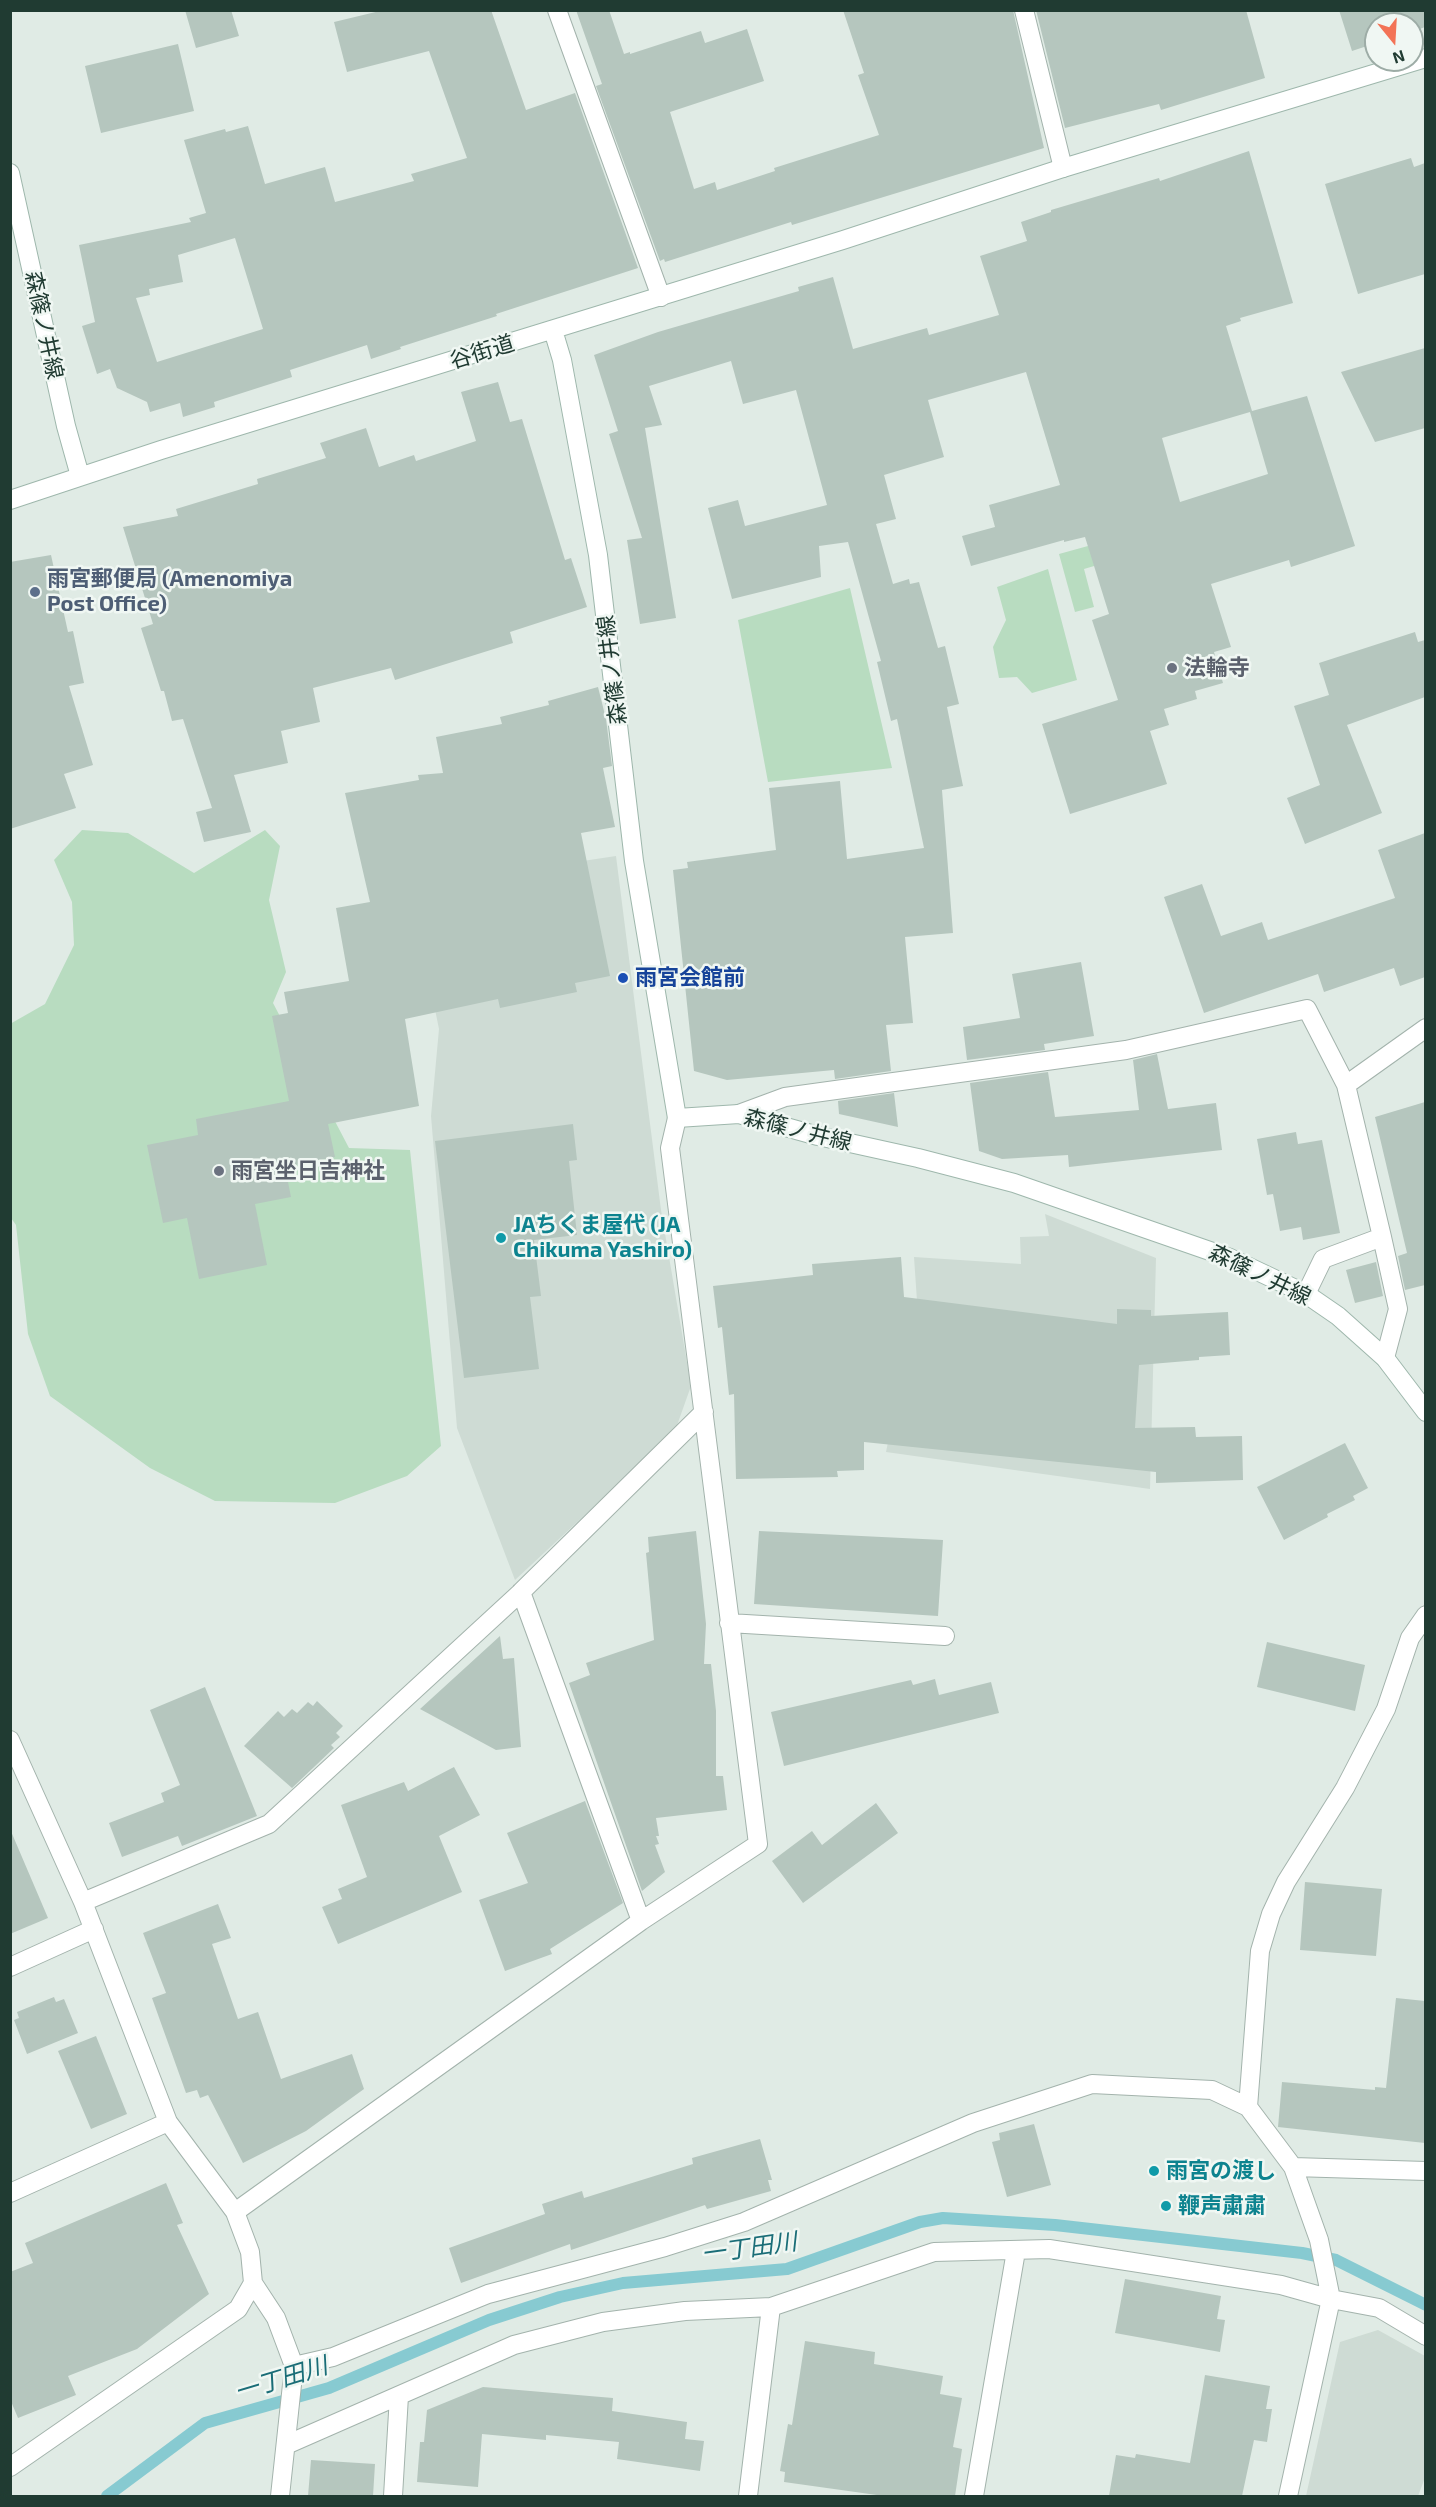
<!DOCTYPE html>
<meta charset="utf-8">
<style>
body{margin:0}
#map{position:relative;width:1436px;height:2507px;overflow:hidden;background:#e0ebe5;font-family:"Exo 2",sans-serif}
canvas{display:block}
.frame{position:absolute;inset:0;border:12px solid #203b32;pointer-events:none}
.north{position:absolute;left:1364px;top:12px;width:60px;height:60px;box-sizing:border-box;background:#f0f7f3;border:2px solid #9daca6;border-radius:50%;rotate:162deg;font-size:16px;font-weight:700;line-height:24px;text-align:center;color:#203b32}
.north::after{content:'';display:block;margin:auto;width:21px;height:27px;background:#f37356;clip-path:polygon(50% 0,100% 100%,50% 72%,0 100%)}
</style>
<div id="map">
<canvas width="1436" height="2507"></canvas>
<div class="frame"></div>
<div class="north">N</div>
</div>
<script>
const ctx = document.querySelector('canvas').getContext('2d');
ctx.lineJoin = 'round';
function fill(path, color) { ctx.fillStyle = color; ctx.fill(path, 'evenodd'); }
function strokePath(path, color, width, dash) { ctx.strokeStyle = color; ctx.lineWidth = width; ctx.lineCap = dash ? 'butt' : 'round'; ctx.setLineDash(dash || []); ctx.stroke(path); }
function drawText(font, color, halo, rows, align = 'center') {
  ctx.font = font + ' "Exo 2","Noto Sans JP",sans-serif'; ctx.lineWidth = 5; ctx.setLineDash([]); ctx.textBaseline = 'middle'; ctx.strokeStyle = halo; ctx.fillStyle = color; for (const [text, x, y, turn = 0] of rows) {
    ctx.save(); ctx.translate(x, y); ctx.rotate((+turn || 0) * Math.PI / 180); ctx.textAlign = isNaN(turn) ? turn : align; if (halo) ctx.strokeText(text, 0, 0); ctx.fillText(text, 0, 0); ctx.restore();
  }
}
fill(new Path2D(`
 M 616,856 L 661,1210 L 691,1386 L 675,1431 L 515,1580 L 457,1428 L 431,1116 L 439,1029 L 410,887 Z
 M 1045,1214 L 1156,1258 L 1150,1489 L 886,1452 L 917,1301 L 914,1257 L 1021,1264 L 1020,1237 L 1049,1236 Z
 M 1378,2330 L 1425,2356 L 1426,2475 L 1418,2496 L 1306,2496 L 1340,2342 Z`), '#cedbd4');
fill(new Path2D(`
 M 1153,528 L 1158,547 L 1084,569 L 1094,607 L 1075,612 L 1059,554 Z
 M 1048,569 L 1077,680 L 1032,693 L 1017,677 L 999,678 L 993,647 L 1006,620 L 997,587 Z
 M 850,588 L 892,768 L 768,782 L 738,620 Z
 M 82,830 L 128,833 L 194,873 L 265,830 L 280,846 L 269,900 L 286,972 L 273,1003 L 349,1148 L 410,1150 L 441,1446 L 407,1476 L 335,1503 L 215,1501 L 150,1468 L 50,1396 L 28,1334 L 16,1225 L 11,1218 L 10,1024 L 45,1004 L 74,945 L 72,902 L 54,860 Z`), '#b8dcc0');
strokePath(new Path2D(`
 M 107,2496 L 205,2423 L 329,2388 L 489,2320 L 560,2297 L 623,2283 L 787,2269 L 920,2222 L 943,2218 L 1055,2225 L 1302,2253 L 1336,2260 L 1426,2305`), '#87cad1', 12);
fill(new Path2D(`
 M 185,10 L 231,10 L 239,36 L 196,48 Z
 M 384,10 L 491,10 L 526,110 L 575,93 L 638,268 L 496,314 L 497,316 L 400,347 L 401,349 L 371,359 L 367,345 L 290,370 L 292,377 L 214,402 L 215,407 L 183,417 L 180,403 L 150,412 L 147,402 L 117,388 L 110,369 L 97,374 L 82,326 L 95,322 L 79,245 L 191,222 L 189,218 L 206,213 L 184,140 L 225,129 L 226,132 L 248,126 L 265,184 L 325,167 L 335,202 L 414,181 L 411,174 L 467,158 L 429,51 L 347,72 L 334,22 ZM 235,238 L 263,329 L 157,362 L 136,298 L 150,295 L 149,289 L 183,282 L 178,255 Z
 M 576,10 L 609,10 L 624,54 L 630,52 L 630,54 L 701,31 L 705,43 L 747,29 L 764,81 L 670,112 L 694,189 L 715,182 L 717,190 L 775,171 L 774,168 L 879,135 L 858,75 L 864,73 L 843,10 L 1013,10 L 1044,148 L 792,225 L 791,222 L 665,262 L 664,259 L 660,261 L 596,86 L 602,84 Z
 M 1036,10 L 1246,10 L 1265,78 L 1161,110 L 1159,104 L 1065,128 Z
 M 1339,10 L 1425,10 L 1425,27 L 1412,32 L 1412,24 L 1376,24 L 1376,43 L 1352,51 Z
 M 178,44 L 194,111 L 101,133 L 85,66 Z
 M 1249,151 L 1293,303 L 1240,318 L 1241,321 L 1226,326 L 1252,411 L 1307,396 L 1355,546 L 1291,567 L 1289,560 L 1211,584 L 1231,647 L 1214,652 L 1223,683 L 1195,691 L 1197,699 L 1164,709 L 1169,725 L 1150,731 L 1167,784 L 1070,814 L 1042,724 L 1118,700 L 1092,620 L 1109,614 L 1085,537 L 1064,542 L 1064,540 L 971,566 L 962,536 L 995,527 L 989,505 L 1060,485 L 1026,372 L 928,400 L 944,457 L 884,475 L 896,519 L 876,524 L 893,584 L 909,579 L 910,584 L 919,582 L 938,648 L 945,646 L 959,704 L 947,707 L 963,786 L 942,790 L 953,933 L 905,937 L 913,1023 L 886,1025 L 891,1071 L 835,1079 L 834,1070 L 727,1080 L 694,1071 L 673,870 L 688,868 L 687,862 L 776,850 L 769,788 L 840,781 L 847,859 L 924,848 L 897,719 L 891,721 L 877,662 L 881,661 L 848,542 L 819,546 L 821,577 L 732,599 L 708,508 L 738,500 L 745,526 L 827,505 L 796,390 L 743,404 L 731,361 L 649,386 L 662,425 L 645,428 L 676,618 L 640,624 L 627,540 L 642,538 L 609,434 L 618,431 L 594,355 L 658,332 L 799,291 L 798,287 L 833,277 L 853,349 L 927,328 L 929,335 L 999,315 L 980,256 L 1027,241 L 1021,222 L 1051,212 L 1051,210 L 1159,178 L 1160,181 ZM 1250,412 L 1268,474 L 1180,502 L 1162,438 Z
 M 1411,158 L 1414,167 L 1425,163 L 1425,274 L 1358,294 L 1325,184 Z
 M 1425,348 L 1425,428 L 1375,442 L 1341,372 Z
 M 498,382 L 510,422 L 522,419 L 565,560 L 571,558 L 587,607 L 510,632 L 513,643 L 395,680 L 391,668 L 313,688 L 320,722 L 281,731 L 288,763 L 234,775 L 251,832 L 204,842 L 196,812 L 212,808 L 183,719 L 172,721 L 164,691 L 161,691 L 141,628 L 153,624 L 123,527 L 178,516 L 176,509 L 258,484 L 257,479 L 326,458 L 320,443 L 366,428 L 379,467 L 414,455 L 416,461 L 476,441 L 461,392 Z
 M 51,555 L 68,632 L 73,631 L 84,683 L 69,686 L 93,765 L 64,774 L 76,808 L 10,829 L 10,562 Z
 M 1415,632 L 1418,642 L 1425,640 L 1425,697 L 1347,725 L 1382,813 L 1305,844 L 1287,798 L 1320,785 L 1294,706 L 1329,695 L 1319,663 Z
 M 598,687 L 606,719 L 612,766 L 603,768 L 615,827 L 581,833 L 610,976 L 575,983 L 577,992 L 500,1008 L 498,999 L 405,1019 L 419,1106 L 328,1124 L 335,1157 L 285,1167 L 291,1197 L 255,1204 L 267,1265 L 199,1279 L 187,1218 L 163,1223 L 147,1145 L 198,1135 L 196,1119 L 289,1101 L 272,1016 L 288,1013 L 284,992 L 349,981 L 336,908 L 370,902 L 345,793 L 419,780 L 418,775 L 443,773 L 436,737 L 502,724 L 500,717 L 549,705 L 548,701 Z
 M 1425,833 L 1425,977 L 1400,986 L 1394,968 L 1324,992 L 1318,974 L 1204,1013 L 1164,897 L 1202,884 L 1221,936 L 1262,922 L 1268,940 L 1395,898 L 1378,850 Z
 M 1081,962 L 1094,1036 L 1044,1044 L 1045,1050 L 967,1060 L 963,1027 L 1020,1018 L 1012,974 Z
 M 1157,1054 L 1168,1109 L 1216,1103 L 1222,1150 L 1069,1167 L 1068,1155 L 1002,1159 L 979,1151 L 970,1083 L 1048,1072 L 1055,1117 L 1139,1110 L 1133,1060 Z
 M 894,1093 L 898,1127 L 839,1114 L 838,1101 Z
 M 1425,1102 L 1425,1285 L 1405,1290 L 1398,1256 L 1407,1253 L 1375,1117 Z
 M 573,1124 L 577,1160 L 569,1161 L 577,1235 L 534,1240 L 541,1296 L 530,1297 L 539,1369 L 464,1378 L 435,1141 Z
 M 1296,1132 L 1298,1144 L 1322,1140 L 1340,1233 L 1303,1240 L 1301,1227 L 1280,1231 L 1273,1194 L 1267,1195 L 1257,1139 Z
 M 901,1257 L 904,1297 L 1117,1324 L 1117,1309 L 1151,1310 L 1151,1316 L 1228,1312 L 1230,1355 L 1199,1357 L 1199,1360 L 1139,1365 L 1135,1428 L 1195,1427 L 1196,1437 L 1242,1436 L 1243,1480 L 1156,1483 L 1156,1472 L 864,1442 L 864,1470 L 837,1471 L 838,1477 L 736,1479 L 734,1394 L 729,1395 L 722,1327 L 718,1328 L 713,1286 L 813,1275 L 812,1264 Z
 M 1376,1262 L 1383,1296 L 1355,1303 L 1346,1270 Z
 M 1345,1443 L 1368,1488 L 1353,1496 L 1355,1500 L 1327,1514 L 1328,1517 L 1284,1540 L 1257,1487 Z
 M 696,1531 L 706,1624 L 704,1664 L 711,1664 L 716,1711 L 716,1776 L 723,1776 L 727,1810 L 656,1818 L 659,1836 L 656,1836 L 659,1844 L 655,1845 L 665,1872 L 642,1891 L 569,1683 L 590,1675 L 586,1663 L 654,1640 L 646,1553 L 649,1552 L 648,1537 Z
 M 759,1531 L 943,1540 L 938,1616 L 754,1604 Z
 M 500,1636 L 503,1659 L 514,1658 L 521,1747 L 496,1750 L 420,1709 Z
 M 1267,1642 L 1365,1665 L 1355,1711 L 1257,1687 Z
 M 935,1679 L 939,1695 L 991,1682 L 999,1713 L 784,1766 L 771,1712 L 911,1680 L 913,1685 Z
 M 205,1687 L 257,1816 L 182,1846 L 178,1836 L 122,1857 L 109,1823 L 164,1802 L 161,1793 L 180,1785 L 150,1710 Z
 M 317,1701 L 343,1726 L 336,1733 L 340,1737 L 331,1745 L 334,1748 L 292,1788 L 244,1746 L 278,1711 L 284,1717 L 292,1709 L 297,1713 L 308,1702 L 313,1706 Z
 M 454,1767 L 480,1815 L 439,1836 L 462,1892 L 338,1944 L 322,1907 L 342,1899 L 338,1889 L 367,1877 L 341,1805 L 404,1782 L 408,1791 Z
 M 585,1801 L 623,1903 L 550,1949 L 552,1954 L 505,1971 L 479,1900 L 528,1883 L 507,1833 Z
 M 876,1803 L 898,1833 L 803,1903 L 772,1861 L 812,1831 L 822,1845 Z
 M 10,1829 L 48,1918 L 10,1934 Z
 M 1305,1882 L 1382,1889 L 1376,1956 L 1300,1950 Z
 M 218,1904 L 231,1938 L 212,1944 L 238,2019 L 258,2012 L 281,2079 L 352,2054 L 364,2089 L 306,2131 L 243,2163 L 208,2095 L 200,2098 L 197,2090 L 186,2093 L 152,1998 L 166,1993 L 143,1933 Z
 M 54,1997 L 56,2002 L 64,1999 L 78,2033 L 27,2054 L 14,2020 L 19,2018 L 17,2012 Z
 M 1396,1998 L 1425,2001 L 1425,2143 L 1278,2127 L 1282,2082 L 1375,2090 L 1375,2087 L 1386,2088 Z
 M 96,2036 L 127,2114 L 91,2129 L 58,2051 Z
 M 1034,2124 L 1051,2185 L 1007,2197 L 992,2142 L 1000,2140 L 999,2133 Z
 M 760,2139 L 772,2180 L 768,2180 L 771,2191 L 707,2209 L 705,2205 L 571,2250 L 570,2244 L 461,2283 L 449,2248 L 545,2214 L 542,2204 L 582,2191 L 584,2198 L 693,2164 L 692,2158 Z
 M 166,2183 L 183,2223 L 177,2225 L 209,2294 L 137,2349 L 68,2376 L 76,2395 L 18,2418 L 10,2399 L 10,2272 L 33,2263 L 25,2243 Z
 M 1125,2279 L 1221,2296 L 1217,2319 L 1225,2320 L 1220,2352 L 1115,2333 Z
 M 805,2341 L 875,2352 L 874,2364 L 943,2376 L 940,2394 L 962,2398 L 953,2447 L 962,2449 L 955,2496 L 884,2496 L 784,2482 L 785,2472 L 780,2471 L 788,2424 L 792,2425 Z
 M 1205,2375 L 1270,2386 L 1266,2409 L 1272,2409 L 1267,2442 L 1254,2440 L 1242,2496 L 1109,2496 L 1116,2455 L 1135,2458 L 1136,2454 L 1190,2463 Z
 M 483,2387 L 613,2398 L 612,2411 L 687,2422 L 685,2439 L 704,2441 L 700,2471 L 617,2459 L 619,2442 L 546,2435 L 546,2440 L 482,2434 L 478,2487 L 417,2482 L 420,2442 L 424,2442 L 427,2410 Z
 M 311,2460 L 375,2464 L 373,2496 L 308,2496 Z`), '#b5c6be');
const street = new Path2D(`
 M 557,10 L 661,297
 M 1024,10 L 1063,168
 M 1346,1085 L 1426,1028
 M 739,1114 L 785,1097 L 1126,1050 L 1307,1009 L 1346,1085 L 1382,1237 L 1398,1309 L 1385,1358
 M 1306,1294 L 1323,1259 L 1382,1237
 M 521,1592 L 641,1921
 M 729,1623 L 945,1636
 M 10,1740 L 83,1902 L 168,2122 L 235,2212 L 250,2252 L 253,2283 L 276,2318 L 294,2366 L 280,2496
 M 83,1902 L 269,1824 L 521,1592 L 704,1412
 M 10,1967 L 94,1929
 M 1293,2167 L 1426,2171
 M 10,2193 L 168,2122
 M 235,2212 L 641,1921 L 758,1844 L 670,1148 L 677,1118
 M 294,2366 L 333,2357 L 488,2294 L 665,2247 L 744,2222 L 973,2123 L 1092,2084 L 1212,2090 L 1248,2107
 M 286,2445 L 514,2345 L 603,2322 L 685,2311 L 771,2307 L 934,2252 L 1049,2249 L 1281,2285 L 1331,2299 L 1379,2308 L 1426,2336
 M 10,2467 L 238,2309 L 253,2283
 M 393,2496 L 399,2396
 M 748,2496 L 771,2307
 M 974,2496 L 1016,2251
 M 1288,2496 L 1331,2299 L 1319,2240 L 1293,2167 L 1248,2107 L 1260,1951 L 1271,1914 L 1286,1882 L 1345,1788 L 1386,1709 L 1410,1638 L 1426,1615`);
const secondary = new Path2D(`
 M 10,173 L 66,426 L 80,476
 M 553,330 L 562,360 L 598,555 L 634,861 L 677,1118 L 739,1114 L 818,1136 L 918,1158 L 1014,1183 L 1230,1258 L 1306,1294 L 1338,1316 L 1385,1358 L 1426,1412
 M 10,500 L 161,450 L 843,240 L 1063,168 L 1426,58`);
strokePath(street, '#a3b3ac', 20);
strokePath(secondary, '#9eb7ac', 20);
strokePath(street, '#fff', 18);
strokePath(secondary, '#fff', 18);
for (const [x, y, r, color] of [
 [35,592,6,"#5c6f8a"],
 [1172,668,6,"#6b7280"],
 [623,978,6,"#1a4fb4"],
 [219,1171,6,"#6b7280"],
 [501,1238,6,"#0f9aa8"],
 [1154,2171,6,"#0f9aa8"],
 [1166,2206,6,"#0f9aa8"]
]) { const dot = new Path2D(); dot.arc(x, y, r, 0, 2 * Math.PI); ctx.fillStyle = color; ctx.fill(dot); strokePath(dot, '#f0f7f3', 2); }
drawText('22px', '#203b32', '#f0f7f3', [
 ["森篠ノ井線",44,325,78],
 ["谷街道",482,352,-17],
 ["森篠ノ井線",612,670,-97],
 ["森篠ノ井線",798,1130,14],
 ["森篠ノ井線",1260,1275,26]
]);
drawText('bold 22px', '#4e5e75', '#f0f7f3', [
 ["雨宮郵便局 (Amenomiya",47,579],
 ["Post Office)",47,604]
], 'left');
drawText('bold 22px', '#5b616d', '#f0f7f3', [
 ["法輪寺",1184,668],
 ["雨宮坐日吉神社",231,1171]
], 'left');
drawText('bold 22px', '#164399', '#f0f7f3', [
 ["雨宮会館前",635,978]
], 'left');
drawText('bold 22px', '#0d838f', '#f0f7f3', [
 ["JAちくま屋代 (JA",513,1225],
 ["Chikuma Yashiro)",513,1250],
 ["雨宮の渡し",1166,2171],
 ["鞭声粛粛",1178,2206]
], 'left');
drawText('italic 24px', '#1a6d77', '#f0f7f3', [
 ["一丁田川",749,2248,-8],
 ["一丁田川",281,2379,-17]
]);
</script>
